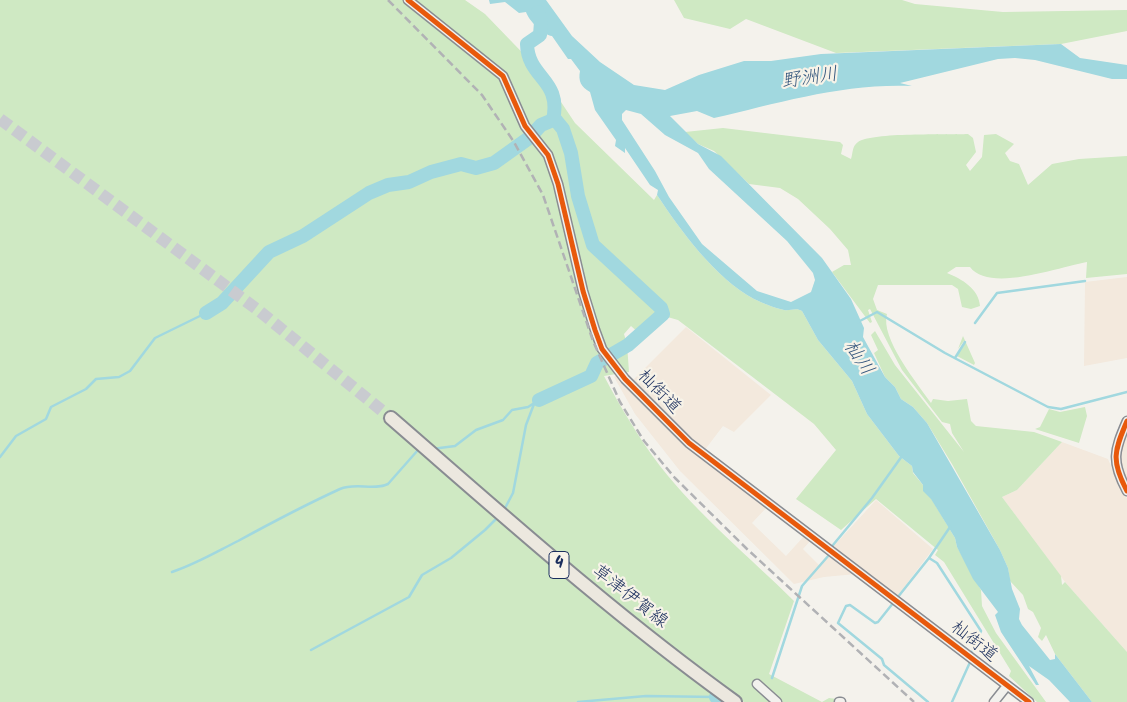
<!DOCTYPE html>
<meta charset="utf-8">
<style>
body{margin:0}
canvas{display:block;background:#f4f2ec}
</style>
<canvas width="1127" height="702"></canvas>
<script>
const ctx = document.querySelector('canvas').getContext('2d');
ctx.lineJoin = 'round';
function fill(path, color) { ctx.fillStyle = color; ctx.fill(path, 'evenodd'); }
function strokePath(path, color, width, dash) { ctx.strokeStyle = color; ctx.lineWidth = width; ctx.lineCap = dash ? 'butt' : 'round'; ctx.setLineDash(dash || []); ctx.stroke(path); }
function drawText(font, color, halo, rows, align = 'center') {
  ctx.font = font + ' Kalam,"Klee One",sans-serif'; ctx.lineWidth = 4.5; ctx.setLineDash([]); ctx.textBaseline = 'middle'; ctx.strokeStyle = halo; ctx.fillStyle = color; for (const [text, x, y, turn = 0] of rows) {
    ctx.save(); ctx.translate(x, y); ctx.rotate((+turn || 0) * Math.PI / 180); ctx.textAlign = isNaN(turn) ? turn : align; if (halo) ctx.strokeText(text, 0, 0); ctx.fillText(text, 0, 0); ctx.restore();
  }
}
fill(new Path2D(`
 M 1127,277 L 1127,358 L 1084,366 L 1085,282 Z
 M 686,327 L 771,395 L 734,432 L 723,426 L 704,451 L 690,441 L 632,381 Z
 M 617,375 L 688,446 L 768,506 L 752,523 L 786,556 L 805,535 L 812,539 L 803,549 L 820,566 L 830,554 L 856,574 L 824,577 L 794,584 L 680,471 L 635,414 L 614,377 Z
 M 1127,430 L 1127,486 L 1118,460 L 1120,446 Z
 M 1062,442 L 1108,459 L 1122,493 L 1127,498 L 1127,652 L 1065,582 L 1002,497 L 1017,490 Z
 M 876,500 L 933,549 L 896,598 L 832,548 Z`), '#f3e9dd');
fill(new Path2D(`
 M 0,0 L 465,0 L 485,14 L 541,72 L 575,123 L 654,200 L 657,195 C 681,231 715,278 754,299 C 763,303 774,308 784,310 C 790,311 796,307 802,311 L 818,340 L 852,381 L 867,414 L 899,456 L 912,466 L 913,473 L 923,485 L 955,538 L 957,547 L 981,590 L 982,606 L 996,633 L 1046,702 L 1037,702 L 1009,676 L 1011,671 L 944,562 L 935,555 L 938,550 L 876,499 L 841,530 L 796,499 L 836,450 L 814,424 L 678,320 L 657,314 L 640,334 L 631,326 L 624,334 L 627,344 L 629,372 L 604,376 C 621,408 639,438 660,466 C 699,516 750,557 794,601 L 769,674 L 822,702 L 829,698 L 837,699 L 834,702 L 744,702 L 724,688 L 719,702 L 0,702 Z
 M 674,0 L 902,0 L 915,4 L 1003,12 L 1127,10 L 1127,31 L 1061,44 L 836,53 L 746,19 L 730,29 L 684,18 Z
 M 723,128 L 840,142 L 843,145 L 841,154 L 851,159 C 853,153 852,146 858,142 C 872,132 948,135 968,134 L 973,138 L 976,152 L 966,165 L 970,171 L 982,157 L 984,135 L 996,134 L 1014,144 L 1005,153 L 1010,161 L 1019,164 L 1028,185 L 1052,164 L 1079,159 L 1127,156 L 1127,274 L 1086,278 L 1087,262 C 1059,267 989,293 970,267 L 956,267 L 947,273 C 962,279 979,289 980,306 L 971,309 L 962,307 L 958,289 L 952,285 L 878,285 L 873,299 L 877,310 L 887,314 C 880,338 917,383 931,403 L 933,399 L 948,401 L 967,399 L 971,421 L 976,426 L 1034,432 L 1062,442 L 1017,490 L 1002,497 L 1061,576 L 1062,585 L 1065,582 L 1127,652 L 1127,702 L 1092,702 L 1055,654 L 1046,635 L 1042,641 L 1038,637 L 1041,628 L 1033,612 L 1028,609 L 1023,595 L 1010,581 L 1008,568 L 1000,550 L 952,464 L 927,423 L 913,407 L 901,399 L 895,387 L 885,377 L 874,353 L 878,350 L 871,335 L 875,331 L 895,365 L 964,452 L 952,433 L 950,424 L 942,422 L 902,370 L 870,309 L 868,310 L 872,322 L 870,323 L 832,272 L 844,265 L 851,265 L 848,250 L 830,229 L 798,199 L 780,188 L 749,184 L 714,151 L 698,144 L 685,132 Z
 M 963,336 L 975,363 L 974,365 L 957,356 L 966,342 L 964,341 L 958,349 Z
 M 1085,407 L 1087,416 L 1079,443 L 1035,429 L 1040,427 L 1049,409 L 1060,412 Z`), '#cfe9c3');
fill(new Path2D(`
 M 489,0 L 546,0 L 572,36 L 600,62 L 634,85 L 665,90 L 699,75 L 744,61 L 771,61 L 821,54 L 1061,44 L 1080,58 L 1127,65 L 1127,79 L 1112,79 L 1035,60 L 1015,58 L 998,59 L 900,83 L 912,86 C 844,83 779,103 714,118 L 697,111 L 670,116 L 698,144 L 721,156 L 822,258 L 851,299 L 864,328 L 863,337 L 885,377 L 895,387 L 901,399 L 913,407 L 927,423 L 1000,550 L 1008,568 L 1012,589 L 1020,609 L 1019,619 L 1022,625 L 1050,660 L 1055,659 L 1055,654 L 1092,702 L 1070,702 L 1049,680 L 1029,666 L 1039,685 L 1036,685 L 1001,632 L 995,615 L 998,612 L 973,579 L 957,547 L 955,538 L 931,499 L 923,491 L 923,485 L 913,472 L 912,466 L 899,456 L 867,414 L 852,381 L 818,340 L 802,311 C 796,307 791,311 784,310 C 774,308 763,303 754,299 C 715,278 681,231 657,195 L 658,190 L 650,185 L 625,148 L 625,153 L 615,146 L 616,140 L 595,110 L 590,92 C 581,87 578,81 580,71 L 571,59 L 568,59 L 552,36 C 543,35 529,21 526,12 L 519,13 L 505,2 L 490,4 ZM 626,110 L 641,114 L 665,135 L 698,153 L 709,169 L 787,241 L 813,273 L 815,280 L 811,292 L 791,302 L 757,291 L 702,244 L 669,197 L 655,171 L 622,120 L 622,114 Z`), '#a1d8df');
strokePath(new Path2D(`
 M 858,322 L 877,312 L 945,353 L 1048,407 L 1061,409 L 1127,392
 M 975,323 L 997,293 L 1085,281
 M 955,358 L 965,342
 M 432,449 L 455,446 L 476,430 L 503,420 L 512,410 L 528,407 L 539,400
 M 0,457 L 16,436 L 46,419 L 51,407 L 86,389 L 96,379 L 119,377 L 130,371 L 155,338 L 206,313
 M 504,510 L 513,493 L 526,425 L 534,404
 M 929,558 L 937,563 L 981,631 L 971,655
 M 172,572 C 196,564 216,552 238,541 C 271,523 305,505 340,489 C 356,482 373,491 388,484 L 418,450 L 422,450
 M 311,650 L 409,597 L 422,575 L 451,558 L 485,530 L 499,516
 M 772,678 L 802,586 L 829,555 L 833,545 L 872,498 L 902,456
 M 578,702 L 646,696 L 716,697
 M 928,702 L 884,665 L 882,659 L 838,623 L 846,606 L 850,605 L 875,623 L 878,622 L 929,558 L 950,527
 M 952,702 L 971,660`), '#a1d8df', 2.5);
strokePath(new Path2D(`
 M 206,313 L 222,303 L 269,252 L 303,236 L 369,193 L 388,185 L 409,182 L 431,172 L 461,164 L 476,168 L 494,163 L 529,138 L 541,125 L 553,120 C 562,79 528,79 527,44 L 540,35 L 541,22 L 538,12
 M 539,400 L 591,376 L 597,363 L 628,345 L 663,314 L 661,308 L 593,245 L 578,196 L 571,153 L 563,129 L 554,118
 M 716,697 L 723,702`), '#a1d8df', 14);
strokePath(new Path2D(`
 M 0,119 L 258,310 L 391,418`), '#c9cbd0', 12, [12, 6]);
const street = new Path2D(`
 M 408,0 L 503,76 L 525,126 L 548,155 L 558,184 L 583,291 L 595,330 L 602,349 L 625,379 L 689,443 L 1029,702
 M 1127,421 C 1114,451 1111,461 1127,491
 M 757,684 L 777,702
 M 839,702 L 841,702
 M 994,702 L 1006,687`);
const primary = new Path2D(`
 M 391,418 C 504,516 614,615 735,702`);
strokePath(street, '#898c92', 11);
strokePath(primary, '#898c92', 16);
strokePath(street, '#f2f1ed', 8);
strokePath(primary, '#ece8df', 12);
strokePath(new Path2D(`
 M 388,0 L 482,95 L 514,142 L 543,195 L 593,341 L 620,402 L 644,441 L 675,478 L 747,549 L 914,702`), '#b1b2b5', 2.5, [8, 4]);
strokePath(new Path2D(`
 M 408,0 L 503,76 L 525,126 L 548,155 L 558,184 L 583,291 L 595,330 L 602,349 L 625,379 L 689,443 L 1029,702
 M 1127,421 C 1114,451 1111,461 1127,491`), '#e8590c', 5);
for (const [x, y, w] of [
 [559,565,20]
]) { const box = new Path2D(); box.roundRect(x - w / 2, y - 13.5, w, 27, 4); ctx.fillStyle = '#f7f3e8'; ctx.fill(box); strokePath(box, '#1b2f5e', 1); }
drawText('bold 16px', '#1b2f5e', null, [
 ["4",559,565]
]);
drawText('18px', '#1b2f5e', '#f7f3e8', [
 ["杣街道",658,393,46],
 ["草津伊賀線",629,598,38],
 ["杣街道",973,643,38]
]);
drawText('italic 19px', '#34567d', '#f7f3e8', [
 ["野洲川",810,80,-8],
 ["杣川",857,359,56]
]);
</script>
